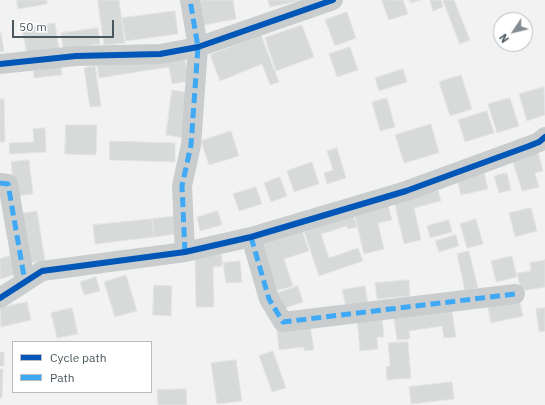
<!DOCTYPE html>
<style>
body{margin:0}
#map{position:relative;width:545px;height:405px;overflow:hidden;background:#f2f2f2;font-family:"IBM Plex Sans",sans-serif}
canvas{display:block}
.legend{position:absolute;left:12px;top:341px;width:140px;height:52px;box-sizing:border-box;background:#fff;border:1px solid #b6bcbf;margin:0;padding:5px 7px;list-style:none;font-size:12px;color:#49575e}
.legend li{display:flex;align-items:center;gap:8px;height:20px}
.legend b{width:20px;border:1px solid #b6bcbf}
.north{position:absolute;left:493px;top:12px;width:40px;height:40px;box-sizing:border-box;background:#fff;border:1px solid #b6bcbf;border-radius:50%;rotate:235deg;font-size:11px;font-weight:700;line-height:16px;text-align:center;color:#49575e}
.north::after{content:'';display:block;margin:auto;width:14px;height:18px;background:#848d92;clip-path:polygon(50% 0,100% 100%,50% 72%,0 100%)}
.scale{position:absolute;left:12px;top:20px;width:102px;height:18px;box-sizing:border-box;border:2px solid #49575e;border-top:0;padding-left:5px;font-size:12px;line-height:14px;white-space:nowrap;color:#49575e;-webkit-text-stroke:3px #fff;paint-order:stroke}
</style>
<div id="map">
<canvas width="545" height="405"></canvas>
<ul class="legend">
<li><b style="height:5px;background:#0057b8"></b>Cycle path</li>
<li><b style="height:5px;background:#3fa9f5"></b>Path</li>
</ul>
<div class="north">N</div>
<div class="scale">50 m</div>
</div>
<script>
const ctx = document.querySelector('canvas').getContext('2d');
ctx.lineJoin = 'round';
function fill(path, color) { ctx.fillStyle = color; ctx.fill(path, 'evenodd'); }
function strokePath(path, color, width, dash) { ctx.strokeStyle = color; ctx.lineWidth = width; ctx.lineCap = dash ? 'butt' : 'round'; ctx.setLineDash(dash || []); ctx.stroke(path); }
const building = new Path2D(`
 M 17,0 L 47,0 L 47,4 L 18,9 Z
 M 98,0 L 119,0 L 125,43 L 104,45 Z
 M 200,0 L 233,0 L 236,19 L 204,25 Z
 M 268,0 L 304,0 L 270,7 Z
 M 382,0 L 403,0 L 408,14 L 389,20 Z
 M 410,0 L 421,0 L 411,3 Z
 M 430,0 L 441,0 L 443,7 L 433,11 Z
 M 443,0 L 454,0 L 470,40 L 460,44 Z
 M 175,11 L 178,34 L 126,41 L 122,18 Z
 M 347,12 L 356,38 L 335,46 L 325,20 Z
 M 55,23 L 59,49 L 27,54 L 22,29 Z
 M 302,25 L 314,57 L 276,71 L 265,38 Z
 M 98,28 L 100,44 L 63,49 L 61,33 Z
 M 0,33 L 1,33 L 4,51 L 0,52 Z
 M 261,35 L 279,82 L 270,85 L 262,64 L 220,81 L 210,55 Z
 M 350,47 L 358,70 L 337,77 L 329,54 Z
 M 184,53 L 189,81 L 172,84 L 169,67 L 99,78 L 97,66 Z
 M 61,65 L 62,75 L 34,78 L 33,68 Z
 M 95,66 L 101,106 L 90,107 L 84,68 Z
 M 403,69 L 407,82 L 379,91 L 375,78 Z
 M 461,75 L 472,109 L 450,116 L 439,82 Z
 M 544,87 L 545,115 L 527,121 L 519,94 Z
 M 172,90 L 190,93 L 184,138 L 166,135 Z
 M 387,98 L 395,127 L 380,131 L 372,102 Z
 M 510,98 L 519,126 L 497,133 L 488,104 Z
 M 0,99 L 4,99 L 5,142 L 0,142 Z
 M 487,111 L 494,133 L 465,142 L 458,120 Z
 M 431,124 L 439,153 L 404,163 L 395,135 Z
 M 66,125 L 97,125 L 96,155 L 65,154 Z
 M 45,128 L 46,152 L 10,154 L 9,143 L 34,142 L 33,129 Z
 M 231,131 L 239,156 L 209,165 L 201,141 Z
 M 110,141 L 175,143 L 175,162 L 110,160 Z
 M 337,148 L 346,178 L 327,184 L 324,173 L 333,170 L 327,151 Z
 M 538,152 L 543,171 L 535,173 L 539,187 L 522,191 L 512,159 Z
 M 29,160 L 33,194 L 15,196 L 11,162 Z
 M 312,162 L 319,184 L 294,192 L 287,171 Z
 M 483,168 L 488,189 L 461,195 L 456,175 Z
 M 507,173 L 511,190 L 499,193 L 494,176 Z
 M 280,177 L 287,196 L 271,202 L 264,183 Z
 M 256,187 L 262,204 L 239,211 L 233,194 Z
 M 438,190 L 441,201 L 414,208 L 421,240 L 404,244 L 394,201 Z
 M 388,205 L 392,220 L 378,223 L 384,249 L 364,254 L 354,213 Z
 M 531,208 L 537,231 L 515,237 L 509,213 Z
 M 37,211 L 45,261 L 28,263 L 20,214 Z
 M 218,211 L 222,225 L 200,231 L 197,217 Z
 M 353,214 L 357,227 L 348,229 L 347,226 L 321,234 L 329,258 L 358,248 L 363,261 L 319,276 L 303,228 Z
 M 176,216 L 178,234 L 154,237 L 152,219 Z
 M 152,219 L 154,237 L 95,244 L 93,225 Z
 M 476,219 L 483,244 L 467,248 L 460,224 Z
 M 449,220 L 452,232 L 430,238 L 427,226 Z
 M 302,230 L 309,251 L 284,259 L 293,286 L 272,292 L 256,244 Z
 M 456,235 L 459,246 L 439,252 L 435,241 Z
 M 469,251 L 478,288 L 465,291 L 457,254 Z
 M 222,255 L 222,266 L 213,267 L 214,307 L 196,307 L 195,256 Z
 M 10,256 L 16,274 L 0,279 L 0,259 Z
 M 512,256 L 517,277 L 496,282 L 491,261 Z
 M 545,260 L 545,287 L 521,291 L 517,273 L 531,271 L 530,263 Z
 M 240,261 L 242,282 L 226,283 L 223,263 Z
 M 126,275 L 137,311 L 115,317 L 104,282 Z
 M 96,277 L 100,291 L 84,295 L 80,282 Z
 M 409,280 L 410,296 L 377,299 L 375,283 Z
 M 154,285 L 172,286 L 171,316 L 153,315 Z
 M 298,286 L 303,302 L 280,310 L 275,294 Z
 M 365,286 L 368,303 L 346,307 L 342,290 Z
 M 519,297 L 523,316 L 491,323 L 487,303 Z
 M 27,302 L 31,320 L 1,327 L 0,308 Z
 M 451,305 L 456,337 L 444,338 L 442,326 L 409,331 L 410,339 L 397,340 L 393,313 Z
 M 72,308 L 78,334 L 57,338 L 51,313 Z
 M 545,308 L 545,331 L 539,332 L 536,309 Z
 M 382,316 L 384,337 L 377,337 L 378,349 L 360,351 L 357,318 Z
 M 310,325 L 314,350 L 304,351 L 304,347 L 279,350 L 277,330 Z
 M 408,342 L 411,378 L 387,380 L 386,367 L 390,366 L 388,343 Z
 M 273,351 L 286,388 L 272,392 L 259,356 Z
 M 0,352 L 4,352 L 4,366 L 0,366 Z
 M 236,360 L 242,401 L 217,404 L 211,363 Z
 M 0,369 L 3,369 L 2,398 L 0,398 Z
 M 452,382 L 454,399 L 411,404 L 409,387 Z
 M 186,389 L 187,405 L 158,405 L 157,390 Z`);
fill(building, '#d8dada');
strokePath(building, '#e3e4e5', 1);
strokePath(new Path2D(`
 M 0,64 L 76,56 L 160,54 L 198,47 L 333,0
 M 0,183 L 8,184 L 25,282
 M 251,237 L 269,299 L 283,322 L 515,294
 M 185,252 L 182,186 L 191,145 L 198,47 L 190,0
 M 0,298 L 42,271 L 185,252 L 251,237 L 406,191 L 529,146 L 539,142 L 545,137`), '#c9cdce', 20);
strokePath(new Path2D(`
 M 0,183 L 8,184 L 25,282
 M 251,237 L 269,299 L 283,322 L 515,294
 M 185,252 L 182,186 L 191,145 L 198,47 L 190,0`), '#3fa9f5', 5, [10, 5]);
strokePath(new Path2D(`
 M 0,64 L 76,56 L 160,54 L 198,47 L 333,0
 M 0,298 L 42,271 L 185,252 L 251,237 L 406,191 L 529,146 L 539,142 L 545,137`), '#0057b8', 6);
</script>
